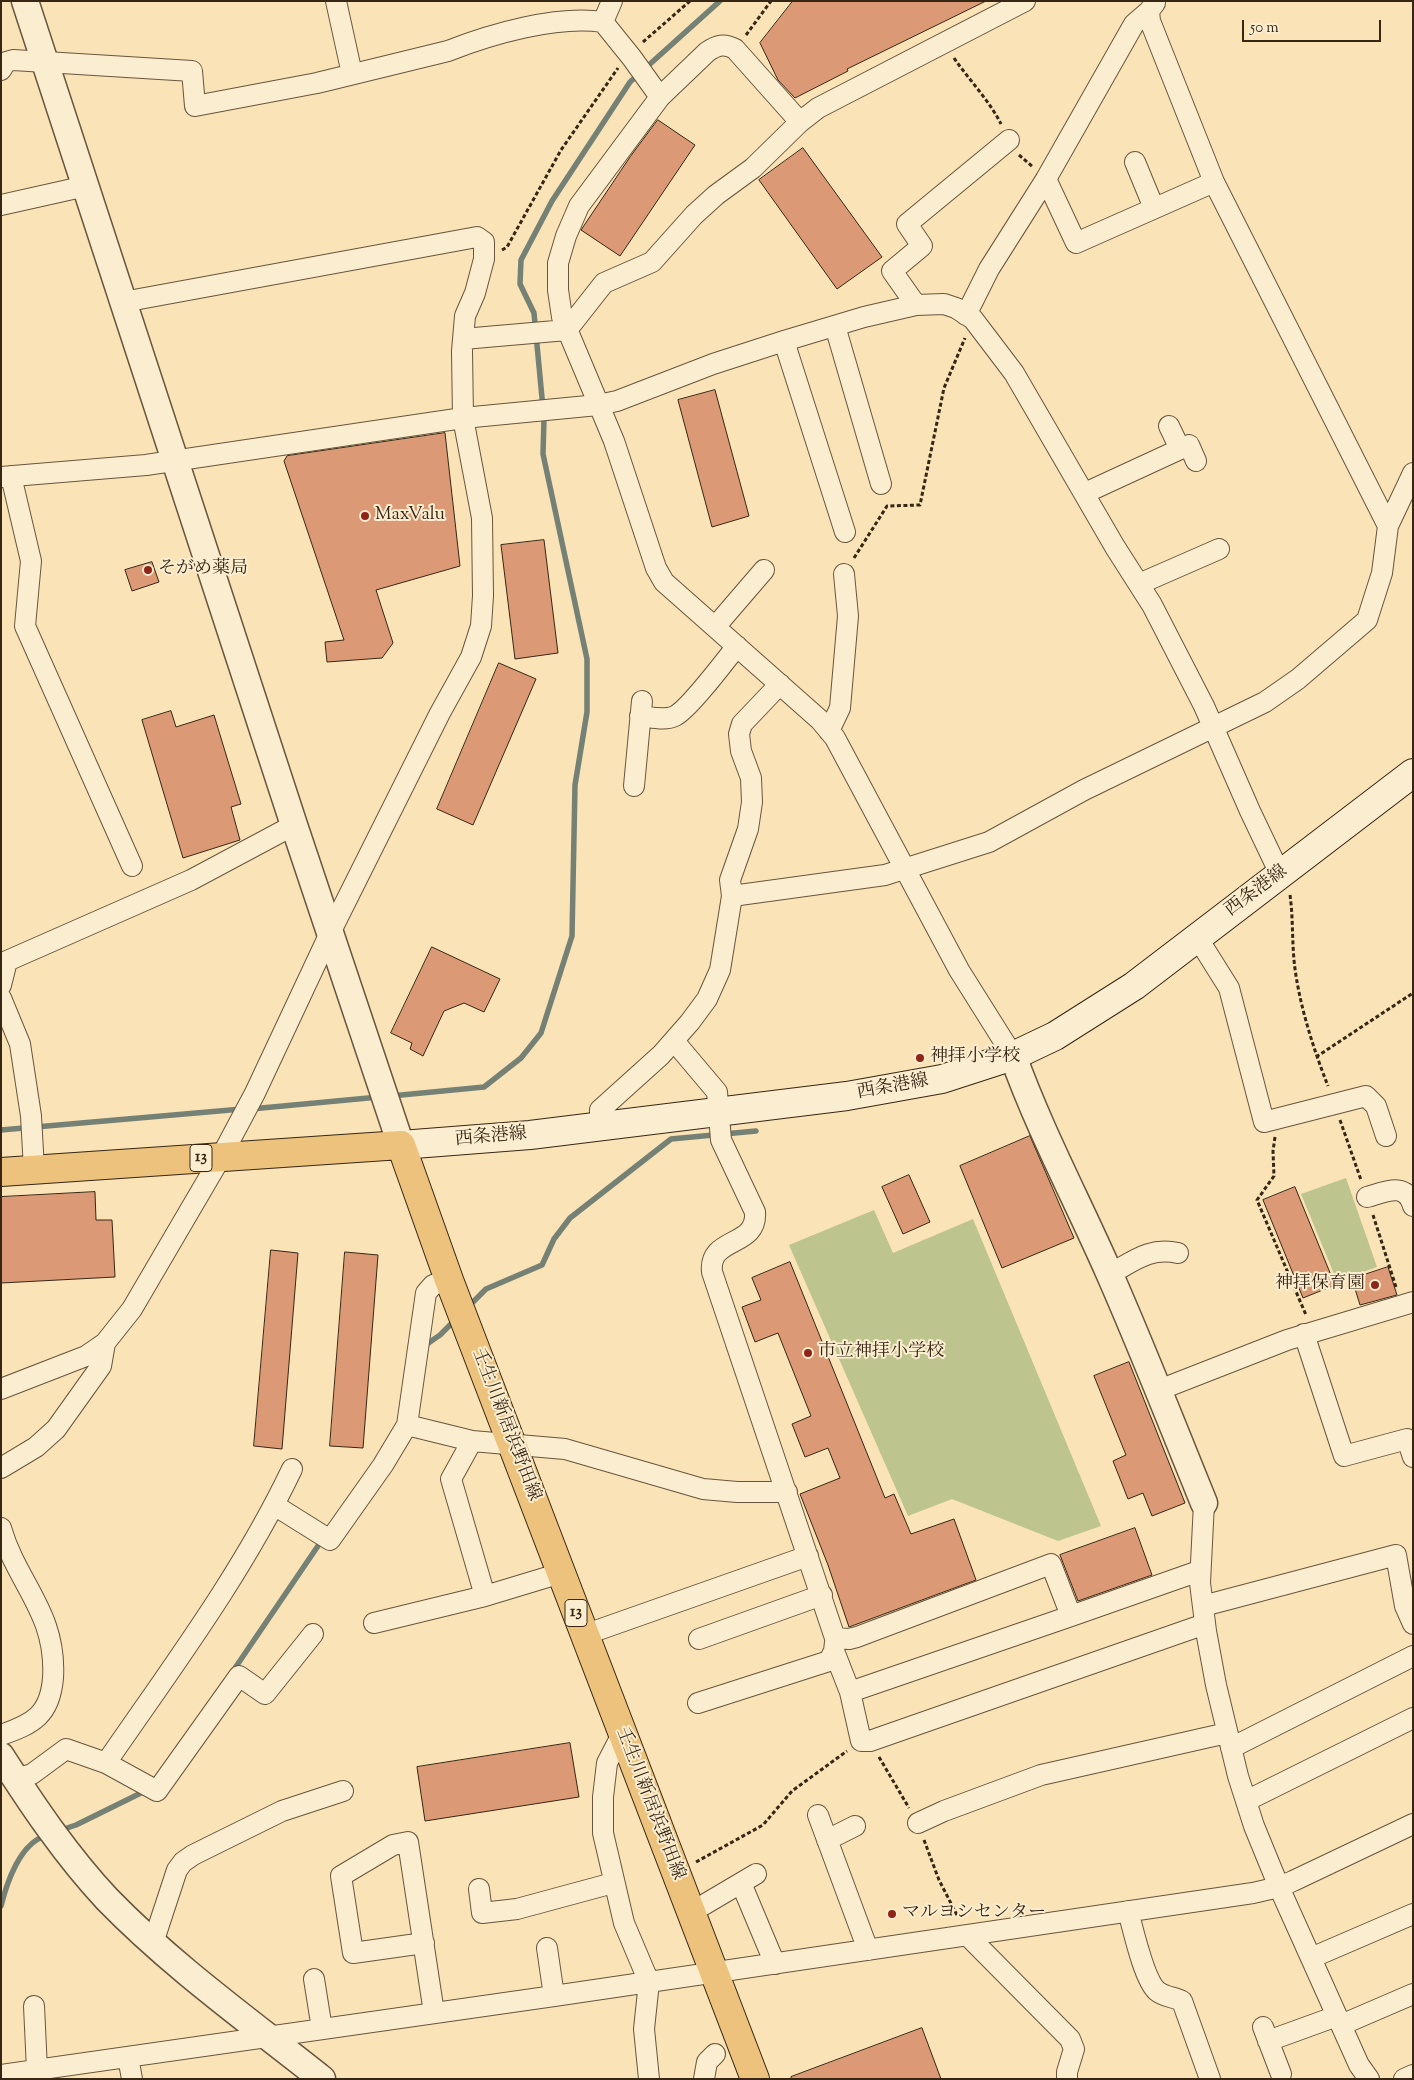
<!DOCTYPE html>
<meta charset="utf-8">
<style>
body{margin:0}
#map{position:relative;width:1414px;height:2080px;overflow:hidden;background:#f9e3b7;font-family:"Sorts Mill Goudy",serif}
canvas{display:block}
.frame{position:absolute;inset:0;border:2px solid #372614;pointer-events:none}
.scale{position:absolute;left:1242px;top:20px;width:139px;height:22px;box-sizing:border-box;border:2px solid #372614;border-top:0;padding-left:6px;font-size:15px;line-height:18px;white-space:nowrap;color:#372614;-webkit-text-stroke:4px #fbedd0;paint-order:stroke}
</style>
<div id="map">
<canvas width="1414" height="2080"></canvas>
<div class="frame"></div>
<div class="scale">50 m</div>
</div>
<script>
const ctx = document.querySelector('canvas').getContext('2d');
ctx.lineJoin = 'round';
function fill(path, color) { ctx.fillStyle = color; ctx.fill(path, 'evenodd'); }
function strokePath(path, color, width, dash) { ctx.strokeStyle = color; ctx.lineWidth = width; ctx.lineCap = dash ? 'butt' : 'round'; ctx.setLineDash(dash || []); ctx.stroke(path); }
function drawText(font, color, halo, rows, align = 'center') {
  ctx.font = font + ' "Sorts Mill Goudy","Noto Serif JP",serif'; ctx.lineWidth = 4; ctx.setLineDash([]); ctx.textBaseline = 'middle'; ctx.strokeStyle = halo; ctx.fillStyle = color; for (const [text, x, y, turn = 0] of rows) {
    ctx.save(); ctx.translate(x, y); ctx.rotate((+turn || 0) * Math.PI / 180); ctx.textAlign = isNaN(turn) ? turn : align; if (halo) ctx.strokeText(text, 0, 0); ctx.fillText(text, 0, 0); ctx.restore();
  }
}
fill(new Path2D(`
 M 1346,1178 L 1377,1267 L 1337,1281 L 1301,1194 Z
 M 874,1210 L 893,1253 L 973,1219 L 1101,1526 L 1058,1541 L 952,1499 L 908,1516 L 789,1245 Z`), '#bec48e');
strokePath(new Path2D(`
 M 391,1096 L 484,1087 L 521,1058 L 541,1033 L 572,936 L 575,785 L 587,712 L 587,659 L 543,454 L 544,419 L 534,313 L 520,284 L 521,260 L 552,201 L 630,82 L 720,1
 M 251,1109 L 379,1097
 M 1,1130 L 242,1109
 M 468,1307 L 486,1289 L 542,1265 L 554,1239 L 570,1218 L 671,1139 L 756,1131
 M 426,1348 L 427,1344 L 440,1335 L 456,1319
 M 233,1671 L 322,1540
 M 61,1830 L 76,1825 L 145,1791
 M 1,1906 C 7,1882 20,1844 45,1836`), '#768175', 5.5);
const building = new Path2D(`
 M 793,1 L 986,1 L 847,69 L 848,71 L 795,98 L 778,80 L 760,43 Z
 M 658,120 L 695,145 L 620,256 L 581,230 L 630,157 Z
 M 803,148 L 882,257 L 837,289 L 759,180 Z
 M 715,390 L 749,516 L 712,527 L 678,400 Z
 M 445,433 L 460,566 L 376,590 L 393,643 L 382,658 L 327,662 L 325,642 L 344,640 L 284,461 L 287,456 Z
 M 544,540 L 558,653 L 515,659 L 501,545 Z
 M 152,562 L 159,582 L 132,591 L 125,570 Z
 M 499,663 L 536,679 L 473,825 L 437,809 Z
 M 171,711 L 176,727 L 214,715 L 241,804 L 231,807 L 240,840 L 183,858 L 142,720 Z
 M 432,947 L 500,979 L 484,1012 L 464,1003 L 444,1011 L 423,1056 L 410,1049 L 412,1043 L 391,1033 Z
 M 1030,1136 L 1074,1238 L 1002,1268 L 960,1166 Z
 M 909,1175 L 930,1222 L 903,1234 L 882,1187 Z
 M 1295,1187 L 1335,1285 L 1303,1298 L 1263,1200 Z
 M 95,1192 L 96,1220 L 112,1220 L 115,1277 L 1,1283 L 1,1197 Z
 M 271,1250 L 298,1253 L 282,1449 L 254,1446 Z
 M 345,1252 L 378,1255 L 363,1448 L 330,1446 Z
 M 790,1262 L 885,1498 L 894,1494 L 911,1534 L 954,1519 L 976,1580 L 849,1627 L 828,1565 L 800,1494 L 840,1478 L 828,1448 L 805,1457 L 792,1424 L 811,1416 L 778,1333 L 755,1342 L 742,1307 L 761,1300 L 752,1278 Z
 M 1388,1267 L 1397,1295 L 1360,1305 L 1352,1279 Z
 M 1129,1362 L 1185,1503 L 1152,1516 L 1143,1493 L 1128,1499 L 1113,1461 L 1126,1455 L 1094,1376 Z
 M 1135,1528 L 1152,1575 L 1078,1601 L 1060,1555 Z
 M 570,1743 L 579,1797 L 425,1821 L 417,1767 Z
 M 922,2028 L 941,2079 L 791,2079 L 791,2077 Z`);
fill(building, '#db9975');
strokePath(building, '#372614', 1);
const minor = new Path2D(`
 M 336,1 L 352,74
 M 612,1 L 603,22 L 632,58 L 660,97
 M 1149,11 L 1150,21 L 1214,182 L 1388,526
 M 1,70 L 6,62 L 13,60 L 192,71 L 195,106 L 317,83 L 448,51 C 491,34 557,15 603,22
 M 800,122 L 735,49 C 724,43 717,45 707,52 L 660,97 L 579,206 L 566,236 L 558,263 L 558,290 L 562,317 L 614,441 L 656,568 L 664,582 L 820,720 L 835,738 L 959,970 L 1013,1056
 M 1135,162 L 1154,208
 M 1046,179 L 1076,243 L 1214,182
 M 1,205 L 86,186
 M 916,305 L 892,271 L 922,246 L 907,224 L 1009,140
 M 966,315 L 989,269 L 1046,179 L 1134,24 L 1149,11 L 1155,3
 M 835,326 L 881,484
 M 463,339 L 567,330 L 604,283 L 652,262 L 694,215 L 716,195 L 753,168 L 800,122 L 818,108 L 1025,1
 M 784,341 L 845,532
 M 1169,426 L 1180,449
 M 11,476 L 31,561 L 25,626 L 132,866
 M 1,477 L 146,465 L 463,418 L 598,405 L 617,401 L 713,364 L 784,341 L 864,317 L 916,305 L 944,304 L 956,308 L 973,319 L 1014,373 L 1115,547 L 1152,605 L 1204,706 L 1250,811 L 1280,874
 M 1085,493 L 1189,445 L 1196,461
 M 1139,584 L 1219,549
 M 715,627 L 764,570
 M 640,716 C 651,717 665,721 675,716 C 689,709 725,661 737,646
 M 829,731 L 840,708 L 848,616 L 844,574
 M 634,786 L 642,701
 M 732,896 L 885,875 L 989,842 L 1084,790 L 1265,702 L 1298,679 L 1367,620 L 1382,573 L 1388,526 L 1413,473
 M 1197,937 L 1229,988 L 1264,1122 L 1366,1096 L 1376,1106 L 1386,1136
 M 1,985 L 7,961 L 191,880 L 294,825
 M 1,998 L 20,1044 L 31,1116 L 34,1169
 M 674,1041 L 717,1092 L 721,1140 L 755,1212 C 758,1248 708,1236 712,1272 L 835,1638 L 849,1639 L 857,1637 L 1051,1564 L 1071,1616 L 1199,1571
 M 600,1125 L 600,1110 L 661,1055 L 690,1022 L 707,999 L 720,970 L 732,896 L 730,880 L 748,829 L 752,802 L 751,778 L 741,751 L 739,734 L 742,724 L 780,684
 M 1367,1197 C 1385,1192 1406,1181 1413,1206
 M 1110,1274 C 1134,1261 1149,1247 1178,1253
 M 1304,1334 L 1344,1456 L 1407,1439 L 1413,1457
 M 1,1389 L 86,1356 L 105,1343 L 132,1309 L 221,1157 L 255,1093 L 330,933 L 440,713 L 471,657 L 481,626 L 483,596 L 482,518 L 463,418 L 462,351 L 465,316 L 475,293 L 484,259 L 484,242 L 477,237 L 123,302
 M 1159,1390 L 1287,1340 L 1413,1302
 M 407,1425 L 472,1441 L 565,1449 L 703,1489 L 737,1492 L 787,1492
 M 472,1441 L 451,1479 L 485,1596
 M 1,1468 L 36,1447 L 56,1429 L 101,1366 L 105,1343
 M 1204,1503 L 1200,1583 L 1206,1631 L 1216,1685 L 1238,1776 L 1254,1826 L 1279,1887 L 1359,2065 L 1369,2079
 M 274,1505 L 330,1540 L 383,1465 L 407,1425 L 426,1293 L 433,1285 L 449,1280
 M 1,1528 C 17,1584 57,1613 53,1678 C 50,1715 33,1724 1,1735
 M 1203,1606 L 1396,1555 L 1405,1606 L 1413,1624
 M 374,1623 L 485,1596 L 561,1573
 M 584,1635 L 808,1556
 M 699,1639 L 822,1595
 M 834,1651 L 850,1692 L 861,1741 L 870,1741 L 1205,1624
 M 850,1692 L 1071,1616
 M 698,1703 L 829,1661 L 834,1651 L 835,1642
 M 622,1734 L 607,1763 L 603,1797 L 603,1833 L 624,1923 L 649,1982 L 644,2029 L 649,2079
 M 1231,1748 L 1413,1656
 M 106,1763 C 172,1667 242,1574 292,1469
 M 16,1779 L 32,1774 L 66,1749 L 106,1763 L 157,1791 L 239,1676 L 265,1694 L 313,1634
 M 1246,1801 L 1413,1718
 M 818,1815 L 868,1950
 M 918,1823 L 944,1811 L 1041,1775 L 1227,1733
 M 827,1840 L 855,1826
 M 741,1883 L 775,1964
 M 479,1889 L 482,1913 L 517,1909 L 613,1883
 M 1128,1911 C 1133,1929 1144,1980 1157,1991 C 1164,1997 1174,1997 1182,2001 L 1210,2079
 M 690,1913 L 756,1874
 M 967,1935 L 1070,2039 L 1074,2049 L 1067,2072 L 1067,2079
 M 153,1943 L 177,1870 L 183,1862 L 193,1855 L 282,1811 L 343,1791
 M 424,1943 L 353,1953 L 341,1876 L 393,1845 L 408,1842 L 434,2013
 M 547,1948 L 554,1996
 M 1311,1958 L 1413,1914
 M 314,1979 L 322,2029
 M 34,2006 L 37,2070
 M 1341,2025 L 1413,1994
 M 1263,2027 L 1281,2074
 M 1268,2041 L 1337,2016
 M 128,2057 L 132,2079
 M 1,2075 L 554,1996 L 1253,1893 L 1279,1887 L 1293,1881 L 1413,1824
 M 704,2079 L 707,2062 L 715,2054
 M 1404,2079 L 1413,2075`);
const tertiary = new Path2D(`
 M 25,1 L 294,825 L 401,1145
 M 1013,1056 C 1040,1131 1078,1202 1110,1275 C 1143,1350 1173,1427 1204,1503
 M 1,1756 C 33,1806 66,1855 107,1899 C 172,1966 249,2021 322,2079`);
const secondary = new Path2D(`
 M 401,1145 L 530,1135 L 847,1096 L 942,1079 L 1013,1056 L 1055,1036 L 1134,986 L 1413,773`);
const primary = new Path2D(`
 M 1,1172 L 401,1145 L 449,1280 L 755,2079`);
strokePath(minor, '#68553d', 22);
strokePath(tertiary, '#68553d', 29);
strokePath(secondary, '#372614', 30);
strokePath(primary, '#372614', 30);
strokePath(new Path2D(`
 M 746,35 L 771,1
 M 643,42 L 690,1
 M 954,58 C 969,80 989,100 1001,124
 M 1019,155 L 1033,167
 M 502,250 L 507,247 L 561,150 L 618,68
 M 854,558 L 887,506 L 920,505 L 944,388 L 965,338
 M 1290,895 C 1293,916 1292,938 1294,960 C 1298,1001 1313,1048 1328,1086
 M 1316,1057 L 1413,993
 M 1340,1120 L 1361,1180
 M 1275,1137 L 1273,1151 L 1274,1176 L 1257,1200 L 1306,1315
 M 1373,1215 L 1396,1287
 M 879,1757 L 909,1808
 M 924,1840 L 939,1880 L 958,1917
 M 696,1862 L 763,1825 L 792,1791 L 847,1751`), '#372614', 3, [4, 2.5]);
strokePath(minor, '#fbedd0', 20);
strokePath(tertiary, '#fbedd0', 26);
strokePath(secondary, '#fbedd0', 28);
strokePath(primary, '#ecc27c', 28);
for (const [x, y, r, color] of [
 [365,516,5,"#8f2418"],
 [148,570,5,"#8f2418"],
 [920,1058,5,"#8f2418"],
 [1375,1285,5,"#8f2418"],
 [808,1353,5,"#8f2418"],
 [892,1914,5,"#8f2418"]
]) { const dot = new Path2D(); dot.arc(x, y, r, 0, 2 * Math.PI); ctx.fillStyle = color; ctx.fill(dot); strokePath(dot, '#fbedd0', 2); }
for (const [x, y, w] of [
 [201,1158,22],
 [576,1613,22]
]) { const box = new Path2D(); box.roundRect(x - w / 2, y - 13.5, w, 27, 4); ctx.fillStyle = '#fbedd0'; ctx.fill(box); strokePath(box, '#372614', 1); }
drawText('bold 16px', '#372614', null, [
 ["13",201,1158],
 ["13",576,1613]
]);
drawText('18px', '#372614', '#fbedd0', [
 ["MaxValu",375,516],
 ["そがめ薬局",158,570],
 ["神拝小学校",930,1058],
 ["神拝保育園",1365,1285,"right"],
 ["市立神拝小学校",818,1353],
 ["マルヨシセンター",902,1914]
], 'left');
drawText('18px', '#372614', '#fbedd0', [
 ["西条港線",1257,892,-37],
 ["西条港線",893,1088,-10],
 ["西条港線",491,1138,-5],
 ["壬生川新居浜野田線",505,1425,69],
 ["壬生川新居浜野田線",649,1804,69]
]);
</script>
